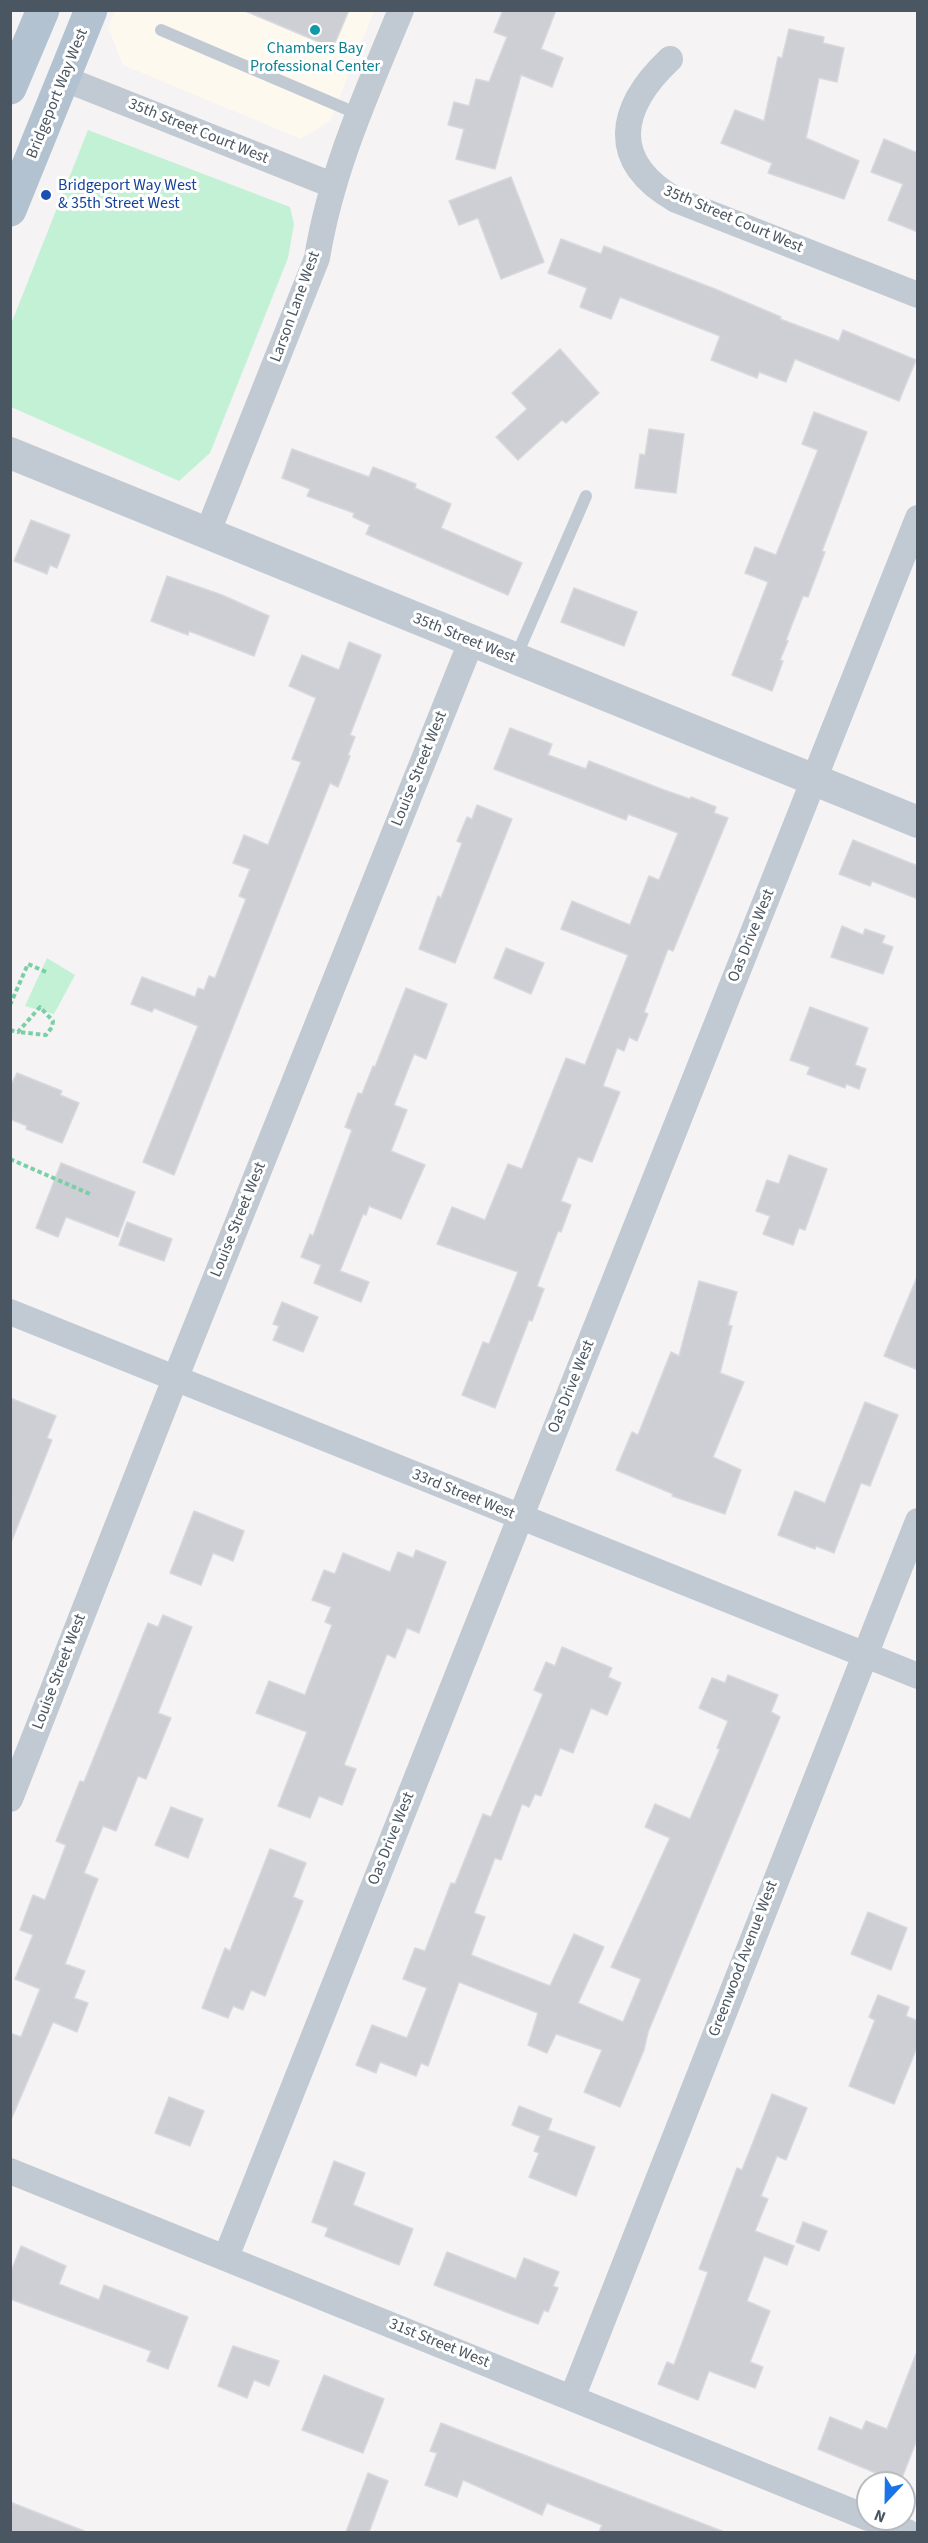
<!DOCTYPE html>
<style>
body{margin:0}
#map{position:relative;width:928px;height:2543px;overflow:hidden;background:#f5f3f3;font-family:"Source Sans 3",sans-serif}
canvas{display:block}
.frame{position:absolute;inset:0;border:12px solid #4a5661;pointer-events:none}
.north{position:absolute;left:856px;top:2471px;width:60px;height:60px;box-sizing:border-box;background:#fff;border:2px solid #b7bbc0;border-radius:50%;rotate:202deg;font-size:16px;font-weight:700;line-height:24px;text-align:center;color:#4a5661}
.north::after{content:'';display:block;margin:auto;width:21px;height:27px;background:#1a73e8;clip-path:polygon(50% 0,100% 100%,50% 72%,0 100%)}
</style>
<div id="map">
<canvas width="928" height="2543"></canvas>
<div class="frame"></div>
<div class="north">N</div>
</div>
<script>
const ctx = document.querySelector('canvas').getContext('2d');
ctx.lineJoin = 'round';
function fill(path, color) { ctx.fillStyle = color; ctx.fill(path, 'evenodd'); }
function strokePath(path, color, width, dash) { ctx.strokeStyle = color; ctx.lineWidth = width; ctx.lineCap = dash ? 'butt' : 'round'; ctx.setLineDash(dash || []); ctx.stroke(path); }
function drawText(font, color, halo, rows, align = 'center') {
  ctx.font = font + ' "Source Sans 3",sans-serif'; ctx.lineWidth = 6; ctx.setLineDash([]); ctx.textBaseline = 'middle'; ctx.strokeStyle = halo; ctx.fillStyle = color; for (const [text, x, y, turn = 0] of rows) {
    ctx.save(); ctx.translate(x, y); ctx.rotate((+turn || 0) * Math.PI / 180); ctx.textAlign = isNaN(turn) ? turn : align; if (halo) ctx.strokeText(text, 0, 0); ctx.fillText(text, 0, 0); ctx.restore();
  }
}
fill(new Path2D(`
 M 115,11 L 374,11 L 330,121 L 301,139 L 123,65 L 108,28 Z`), '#fdf9ef');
fill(new Path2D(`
 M 88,130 L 290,207 L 294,224 L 288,258 L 210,453 L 179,481 L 11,407 L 11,324 Z
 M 47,958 L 75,975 L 54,1014 L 25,1006 Z`), '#c3f1d5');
const building = new Path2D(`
 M 243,10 L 349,10 L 333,48 Z
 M 503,10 L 556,10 L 541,49 L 563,58 L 552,87 L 521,75 L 495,169 L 456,159 L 464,129 L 448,125 L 454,102 L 469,106 L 476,79 L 489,82 L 507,37 L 494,32 Z
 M 789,29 L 824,37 L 823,43 L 844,48 L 837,82 L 819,78 L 806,138 L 859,161 L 844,199 L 768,173 L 772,163 L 721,143 L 735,110 L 764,121 L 778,57 L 782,58 Z
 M 884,139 L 915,152 L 918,150 L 918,232 L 888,220 L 903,184 L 871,172 Z
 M 511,177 L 544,262 L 501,279 L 478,218 L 459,225 L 449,201 Z
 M 561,239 L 601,254 L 604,246 L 715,289 L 781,317 L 780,319 L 839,341 L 843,330 L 916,360 L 899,401 L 795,359 L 786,382 L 759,372 L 757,378 L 711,360 L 720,336 L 620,297 L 611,319 L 580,307 L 587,288 L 548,273 Z
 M 560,349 L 599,393 L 566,423 L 562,420 L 518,460 L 496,437 L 527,409 L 512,393 Z
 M 814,412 L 867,432 L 822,551 L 825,552 L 808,597 L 803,596 L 786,640 L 788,641 L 780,660 L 783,661 L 772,691 L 732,675 L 768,582 L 745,573 L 755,547 L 776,555 L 818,450 L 802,444 Z
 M 649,429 L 684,434 L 676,493 L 635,488 L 640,454 L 645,455 Z
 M 292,449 L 369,477 L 373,467 L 416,484 L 415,488 L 451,504 L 441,528 L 522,563 L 508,595 L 366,534 L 370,525 L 353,517 L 354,513 L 307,496 L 310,489 L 282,478 Z
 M 31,520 L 70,535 L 57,568 L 50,565 L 47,574 L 14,561 Z
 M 167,576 L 222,595 L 269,616 L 254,656 L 189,631 L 188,635 L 151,621 Z
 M 574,588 L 637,612 L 624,646 L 561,622 Z
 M 349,642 L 381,655 L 350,735 L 355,737 L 348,755 L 350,756 L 338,787 L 330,783 L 174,1175 L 143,1162 L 198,1026 L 154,1008 L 152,1012 L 131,1004 L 142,977 L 195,997 L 198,988 L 204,990 L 209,976 L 215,978 L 246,899 L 239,896 L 250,869 L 233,863 L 244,835 L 268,845 L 301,762 L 292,759 L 316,698 L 289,686 L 302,655 L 339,670 Z
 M 510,728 L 552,744 L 548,755 L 586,769 L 589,761 L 664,790 L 690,799 L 691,797 L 716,807 L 714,813 L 728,818 L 673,951 L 668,949 L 644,1012 L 648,1014 L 637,1041 L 629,1037 L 624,1051 L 617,1048 L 603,1086 L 620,1092 L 592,1162 L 578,1157 L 561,1201 L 571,1205 L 561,1232 L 558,1231 L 537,1286 L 544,1289 L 532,1321 L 529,1320 L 495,1408 L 462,1395 L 483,1342 L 489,1344 L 518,1272 L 437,1244 L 452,1207 L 485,1220 L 508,1164 L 522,1169 L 566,1058 L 585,1065 L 628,955 L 561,929 L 572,901 L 630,925 L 649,876 L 659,880 L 678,833 L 628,814 L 626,820 L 494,769 Z
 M 477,805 L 512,819 L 455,963 L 419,949 L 438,896 L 441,898 L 462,843 L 457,841 L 467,817 L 472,819 Z
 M 853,840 L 918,866 L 918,899 L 872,881 L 870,886 L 839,874 Z
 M 842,926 L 863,935 L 865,929 L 885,936 L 882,943 L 893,947 L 883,974 L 831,957 Z
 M 506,948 L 544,963 L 531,994 L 494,978 Z
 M 406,988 L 447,1004 L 426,1059 L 414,1054 L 394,1105 L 407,1110 L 391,1151 L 425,1165 L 401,1219 L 369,1206 L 366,1215 L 363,1214 L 340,1271 L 369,1282 L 361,1302 L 314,1283 L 321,1265 L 301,1257 L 310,1234 L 313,1236 L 352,1130 L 345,1127 L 358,1093 L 362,1094 L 373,1066 L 375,1067 Z
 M 810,1007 L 868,1028 L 855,1065 L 866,1069 L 859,1089 L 846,1084 L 845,1088 L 807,1074 L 810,1067 L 790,1060 Z
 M 17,1073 L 62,1091 L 60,1095 L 79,1103 L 62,1143 L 26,1129 L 27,1126 L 10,1119 L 10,1087 Z
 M 789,1155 L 827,1169 L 805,1230 L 799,1228 L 793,1245 L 763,1234 L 770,1216 L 756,1211 L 767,1180 L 779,1184 Z
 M 61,1163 L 135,1192 L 118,1237 L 66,1217 L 58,1237 L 36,1228 Z
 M 127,1222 L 172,1239 L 164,1261 L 119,1245 Z
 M 917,1277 L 918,1277 L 918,1370 L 884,1356 Z
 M 699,1281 L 737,1292 L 728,1325 L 732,1326 L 720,1373 L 744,1382 L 713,1457 L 741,1470 L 725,1514 L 672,1496 L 673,1494 L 616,1470 L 632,1432 L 638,1435 L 671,1352 L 679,1356 Z
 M 282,1302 L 318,1317 L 303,1352 L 273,1340 L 279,1326 L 273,1324 Z
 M 10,1398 L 56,1416 L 47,1438 L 52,1440 L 12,1540 Z
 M 865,1402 L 898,1415 L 870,1486 L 861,1483 L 834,1553 L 816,1546 L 815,1549 L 778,1535 L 795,1491 L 825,1503 Z
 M 194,1511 L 244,1531 L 233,1561 L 213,1553 L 201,1585 L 170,1573 Z
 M 416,1550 L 446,1562 L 419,1633 L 407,1628 L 395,1658 L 387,1654 L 344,1765 L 356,1769 L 342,1805 L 319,1796 L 310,1818 L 278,1806 L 307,1732 L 256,1713 L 269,1681 L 305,1695 L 332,1625 L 325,1622 L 331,1607 L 312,1600 L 324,1570 L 335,1574 L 343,1553 L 390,1572 L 398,1552 L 413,1558 Z
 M 163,1615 L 192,1627 L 158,1713 L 171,1718 L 146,1779 L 138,1776 L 116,1831 L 103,1826 L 84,1873 L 98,1879 L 65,1964 L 85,1971 L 74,1998 L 88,2003 L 77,2032 L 53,2022 L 10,2122 L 10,2033 L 21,2037 L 40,1989 L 15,1979 L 33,1935 L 20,1930 L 33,1895 L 45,1900 L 66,1845 L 56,1841 L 80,1781 L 84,1782 L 148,1623 L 158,1627 Z
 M 562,1647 L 612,1668 L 608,1677 L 621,1683 L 607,1715 L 591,1708 L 573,1753 L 560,1748 L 541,1796 L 535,1794 L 529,1807 L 522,1804 L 501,1860 L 495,1858 L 474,1913 L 485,1917 L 471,1955 L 550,1986 L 574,1934 L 604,1947 L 578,2003 L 623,2022 L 641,1979 L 611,1967 L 670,1838 L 645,1827 L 655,1804 L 690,1819 L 720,1749 L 717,1748 L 728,1721 L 699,1708 L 712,1678 L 725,1683 L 728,1675 L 778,1695 L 771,1712 L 780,1717 L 648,2032 L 644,2050 L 620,2107 L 584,2092 L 602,2050 L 556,2034 L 547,2053 L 528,2045 L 538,2013 L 459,1982 L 428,2066 L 421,2063 L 416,2076 L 380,2062 L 376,2073 L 356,2065 L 372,2025 L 407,2038 L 427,1988 L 403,1979 L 415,1948 L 425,1951 L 451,1883 L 455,1884 L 483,1814 L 491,1817 L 543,1694 L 534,1690 L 546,1662 L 555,1666 Z
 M 171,1807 L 203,1819 L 188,1858 L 155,1845 Z
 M 270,1849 L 306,1863 L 293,1897 L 303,1901 L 265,1996 L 251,1990 L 243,2010 L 233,2006 L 228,2018 L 202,2008 L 225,1948 L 230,1951 Z
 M 868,1912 L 907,1928 L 891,1970 L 851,1954 Z
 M 878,1995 L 909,2007 L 906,2016 L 918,2021 L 918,2045 L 894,2104 L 849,2086 L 875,2020 L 869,2017 Z
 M 772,2094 L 807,2108 L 786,2160 L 777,2156 L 761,2196 L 768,2199 L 755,2231 L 794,2246 L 787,2265 L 764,2256 L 747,2301 L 770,2311 L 750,2362 L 763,2367 L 755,2388 L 709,2371 L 698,2400 L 658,2384 L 667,2362 L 674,2365 L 708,2272 L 699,2269 L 737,2168 L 742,2170 Z
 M 169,2097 L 204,2111 L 190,2146 L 155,2133 Z
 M 519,2106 L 552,2119 L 548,2130 L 595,2147 L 576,2196 L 529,2177 L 539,2153 L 534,2151 L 540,2136 L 512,2125 Z
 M 334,2161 L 365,2173 L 353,2205 L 413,2229 L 399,2265 L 325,2236 L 328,2228 L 312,2222 Z
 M 803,2222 L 827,2231 L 819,2251 L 796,2242 Z
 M 21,2246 L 66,2266 L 59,2284 L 99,2300 L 104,2285 L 188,2317 L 168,2369 L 147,2361 L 151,2351 L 10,2299 L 10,2274 Z
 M 447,2252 L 516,2279 L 524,2258 L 559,2272 L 553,2286 L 558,2288 L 548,2312 L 544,2310 L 538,2324 L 434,2285 Z
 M 233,2346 L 279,2361 L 269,2386 L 254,2380 L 247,2398 L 218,2386 Z
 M 916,2354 L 918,2437 L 900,2483 L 818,2449 L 830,2417 L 862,2430 L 866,2421 L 887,2429 Z
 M 324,2375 L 384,2399 L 363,2453 L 302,2430 Z
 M 441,2423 L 722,2531 L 722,2532 L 599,2532 L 602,2525 L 547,2503 L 542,2515 L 463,2480 L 457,2497 L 425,2485 L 437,2453 L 430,2451 Z
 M 368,2473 L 388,2481 L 369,2532 L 346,2532 Z
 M 10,2502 L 84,2531 L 84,2532 L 10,2532 Z`);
fill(building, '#cdcfd5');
strokePath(building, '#d7d9de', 1.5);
strokePath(new Path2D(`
 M 10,1005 L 28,964 L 46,972
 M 10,1030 L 18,1032 L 40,1007 L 53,1021 L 52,1027 L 46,1035 L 18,1032
 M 10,1159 L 90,1194`), '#7ad0a6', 4, [4.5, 3]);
strokePath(new Path2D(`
 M 161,30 L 358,114
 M 515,659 L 586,496`), '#c1cad2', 12);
strokePath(new Path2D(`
 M 670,59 C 618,108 608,161 676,200 L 918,295
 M 65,79 L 332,185
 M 207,534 L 317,258 C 331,171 367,92 401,10
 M 10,1312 L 918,1676
 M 10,1799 L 175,1379 L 471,642
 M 10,2171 L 868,2518
 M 226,2257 L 918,518
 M 572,2398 L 918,1521
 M 871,2519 L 907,2532`), '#c1cad2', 26);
strokePath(new Path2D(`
 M 10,453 L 918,822`), '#c1cad2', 32);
strokePath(new Path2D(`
 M 10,88 L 43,10
 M 10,210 L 91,10`), '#b3c2d1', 33);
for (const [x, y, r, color] of [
 [315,30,6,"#0f9aa8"],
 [46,195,6,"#1a4fb4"]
]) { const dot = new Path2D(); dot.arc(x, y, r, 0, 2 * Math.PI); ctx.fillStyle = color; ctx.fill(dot); strokePath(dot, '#fff', 2); }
drawText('16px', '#0d838f', '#fff', [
 ["Chambers Bay",315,49],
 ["Professional Center",315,67]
]);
drawText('16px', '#4a5661', '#fff', [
 ["Bridgeport Way West",58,94,-68],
 ["35th Street Court West",198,132,22],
 ["35th Street Court West",733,220,23],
 ["Larson Lane West",296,307,-70],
 ["35th Street West",464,639,22],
 ["Louise Street West",420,769,-68],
 ["Oas Drive West",752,936,-68],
 ["Louise Street West",239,1220,-68],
 ["Oas Drive West",572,1387,-68],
 ["33rd Street West",463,1495,22],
 ["Louise Street West",60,1672,-69],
 ["Oas Drive West",392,1839,-68],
 ["Greenwood Avenue West",744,1959,-69],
 ["31st Street West",439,2344,22]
]);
drawText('16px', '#164399', '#fff', [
 ["Bridgeport Way West",58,186],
 ["& 35th Street West",58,204]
], 'left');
</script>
